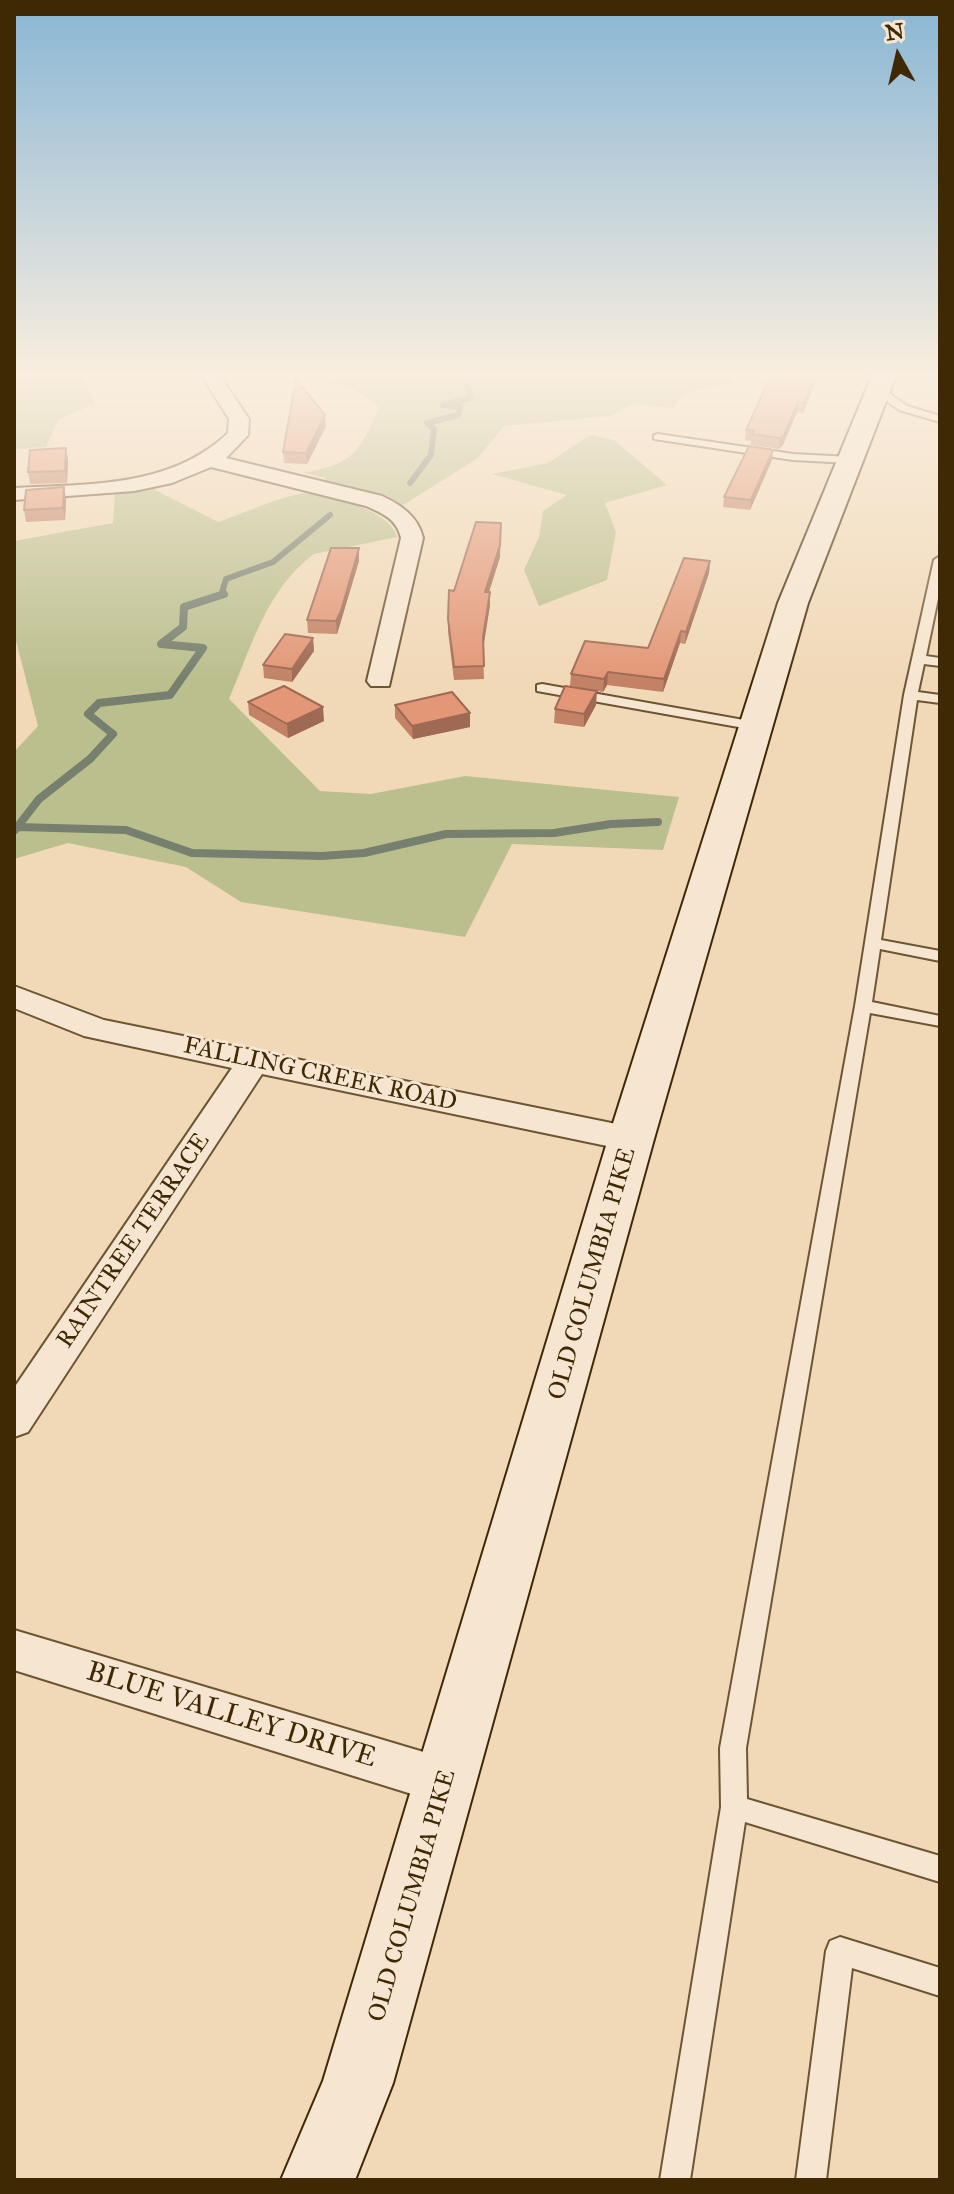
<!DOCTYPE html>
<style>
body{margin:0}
#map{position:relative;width:954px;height:2194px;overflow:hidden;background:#f1d9b8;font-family:"IM FELL Great Primer",serif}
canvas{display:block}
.frame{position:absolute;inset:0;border:16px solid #3f2905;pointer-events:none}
.north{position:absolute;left:858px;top:16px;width:80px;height:80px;-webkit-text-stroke:6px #f6e6d1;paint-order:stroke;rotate:352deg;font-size:22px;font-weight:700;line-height:32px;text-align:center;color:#3f2905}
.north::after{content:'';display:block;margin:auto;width:28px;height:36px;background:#3f2905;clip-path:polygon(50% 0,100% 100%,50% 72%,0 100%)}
</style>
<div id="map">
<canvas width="954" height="2194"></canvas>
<div class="frame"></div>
<div class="north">N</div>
</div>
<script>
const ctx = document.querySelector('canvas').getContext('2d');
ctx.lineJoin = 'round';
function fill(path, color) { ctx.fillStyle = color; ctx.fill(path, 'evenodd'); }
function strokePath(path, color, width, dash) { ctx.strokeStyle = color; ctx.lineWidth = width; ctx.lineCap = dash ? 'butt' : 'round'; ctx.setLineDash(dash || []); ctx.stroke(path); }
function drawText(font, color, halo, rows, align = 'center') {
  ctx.font = font + ' "IM FELL Great Primer",serif'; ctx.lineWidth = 6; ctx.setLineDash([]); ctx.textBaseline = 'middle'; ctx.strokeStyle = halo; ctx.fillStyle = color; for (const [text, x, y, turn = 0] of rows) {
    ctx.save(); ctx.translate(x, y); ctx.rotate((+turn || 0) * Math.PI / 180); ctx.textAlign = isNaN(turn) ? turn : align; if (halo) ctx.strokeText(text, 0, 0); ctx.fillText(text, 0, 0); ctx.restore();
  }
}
fill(new Path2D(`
 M 14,373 L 81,373 L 95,403 L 58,420 L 46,447 L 14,449 Z
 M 303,373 L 720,373 L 731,375 L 734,383 L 685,393 L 674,408 L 632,404 L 611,416 L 504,426 L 478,458 L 400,507 L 321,484 L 326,478 L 304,473 C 354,463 358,454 379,408 C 355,386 341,382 308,383 Z
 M 590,435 L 614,440 L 667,485 L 605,503 L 616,532 L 607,580 L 539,606 L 524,570 L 539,537 L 543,511 L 567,495 L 492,474 L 548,463 Z
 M 149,487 L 218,522 C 237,516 289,493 307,493 C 330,494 392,512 397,537 L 314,554 C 267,588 251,648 229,699 L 320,791 L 371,794 L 465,776 L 679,797 L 663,850 L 512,844 L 465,937 L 241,902 L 186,867 L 68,843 L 14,859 L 14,752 L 38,726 L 14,633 L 14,541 L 113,523 L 115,492 Z`), '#bbbf8e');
strokePath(new Path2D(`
 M 410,483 L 431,455 L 434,429 L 427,423 L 458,415 L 460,407 L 443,405 L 470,398 L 465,373
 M 221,596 L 226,579 L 273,562 L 330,515`), '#777f6f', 6);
strokePath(new Path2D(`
 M 18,827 L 126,830 L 192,853 L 322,856 L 364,853 L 446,834 L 554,833 L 611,824 L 658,822
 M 15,830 L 39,799 L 90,759 L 113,734 L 88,714 L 99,703 L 170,695 L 203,648 L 161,644 L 183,627 L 184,607 L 224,594`), '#777f6f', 8);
const service = new Path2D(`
 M 858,373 L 888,373 L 889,375 L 884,378 Z
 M 874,388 L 882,388 L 907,406 L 940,416 L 940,422 L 899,410 L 874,392 Z
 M 658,434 L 793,454 L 850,457 L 855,460 L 850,463 L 793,460 L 654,439 L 654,435 Z
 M 940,556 L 940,589 L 926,656 L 940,658 L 940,666 L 924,664 L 918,692 L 940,695 L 940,703 L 917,700 L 881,940 L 940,951 L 940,961 L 880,949 L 872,1002 L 940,1016 L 940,1026 L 870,1013 L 746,1748 L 747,1799 L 940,1856 L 940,1882 L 745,1822 L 690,2180 L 660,2180 L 721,1807 L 720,1748 L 855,1006 L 904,695 L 934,560 Z
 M 542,684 L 755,722 L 762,726 L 755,730 L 537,691 L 537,685 Z
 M 840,1937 L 940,1968 L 940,1996 L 852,1968 L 826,2180 L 796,2180 L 826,1951 L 830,1941 Z`);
const minor = new Path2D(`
 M 200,373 L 218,373 L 249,419 L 248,435 L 226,458 L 382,496 C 401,505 418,516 423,538 L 389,686 L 371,686 L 367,681 L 401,538 C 397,519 382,513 366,506 L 211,467 L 172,483 L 134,491 L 14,500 L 14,488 C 88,484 171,488 228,433 L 229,419 Z
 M 14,986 L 104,1020 L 631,1127 L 643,1131 L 648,1139 L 643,1147 L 631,1151 L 262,1074 L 28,1432 L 14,1437 L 14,1388 L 232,1068 L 84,1036 L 14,1008 Z
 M 14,1630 L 447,1759 L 464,1766 L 471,1782 L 464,1798 L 447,1805 L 14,1670 Z`);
const secondary = new Path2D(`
 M 873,373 L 897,373 L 808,603 L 654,1139 L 393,2083 L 355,2180 L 281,2180 L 323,2081 L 608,1139 L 778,603 Z`);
strokePath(service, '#6c5532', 4);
strokePath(minor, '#6c5532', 4);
strokePath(secondary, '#3f2905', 4);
fill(service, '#f6e6d1');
fill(minor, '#f6e6d1');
fill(secondary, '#f6e6d1');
fill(new Path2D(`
 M 818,376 L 803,413 L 797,412 L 783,445 L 779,449 L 751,445 L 751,441 L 745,440 L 746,430 Z
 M 326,426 L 307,464 L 284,463 L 283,452 Z
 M 66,448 L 68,460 L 67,483 L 30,484 L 28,472 Z
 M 772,460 L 750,510 L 723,507 L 724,497 Z
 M 66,499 L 65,520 L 26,522 L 24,510 Z
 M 359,548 L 359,561 L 337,634 L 308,633 L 307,620 Z
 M 500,557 L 489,592 L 490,592 L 490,605 L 483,647 L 484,679 L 454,680 L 448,632 L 448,619 L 454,591 Z
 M 710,561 L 709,573 L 685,644 L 680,643 L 663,692 L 607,685 L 603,692 L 570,686 L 571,674 L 648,648 Z
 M 313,638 L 314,651 L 292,682 L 264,678 L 263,665 Z
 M 248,702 L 324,721 L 288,738 L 249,715 Z
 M 395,705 L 470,713 L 470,727 L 413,739 L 395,718 Z
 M 596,705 L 584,727 L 554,723 L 555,709 Z`), '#c38266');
fill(new Path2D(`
 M 816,373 L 818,373 L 818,376 L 803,413 L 804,403 Z
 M 798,402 L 797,412 L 783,445 L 779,449 L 780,438 Z
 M 325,415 L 326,426 L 307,464 L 306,453 Z
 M 66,448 L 68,460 L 67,483 L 65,471 Z
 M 773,450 L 772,460 L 750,510 L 751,500 Z
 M 64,487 L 66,499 L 65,520 L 63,508 Z
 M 501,523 L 500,557 L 485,604 L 485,592 Z
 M 359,548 L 359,561 L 337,634 L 336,621 Z
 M 710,561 L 709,573 L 685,644 L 686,632 Z
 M 490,592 L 490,605 L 483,650 L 483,637 Z
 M 681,631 L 680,643 L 663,692 L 664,679 Z
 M 313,638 L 314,651 L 292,682 L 292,669 Z
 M 608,672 L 607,685 L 603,692 L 604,679 Z
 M 597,691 L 596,705 L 584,727 L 584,714 Z
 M 323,707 L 324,721 L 288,738 L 287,724 Z
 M 470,713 L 470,727 L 413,739 L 412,726 Z`), '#9f6a53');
const building = new Path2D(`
 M 772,373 L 816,373 L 804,403 L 798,402 L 784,435 L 780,438 L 752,434 L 754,430 L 746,430 Z
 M 296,379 L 325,415 L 306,453 L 283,452 Z
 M 749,446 L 773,450 L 751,500 L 724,497 Z
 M 66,448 L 65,471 L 28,472 L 30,450 Z
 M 64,487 L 63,508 L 24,510 L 26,490 Z
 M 476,522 L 501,523 L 500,545 L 485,592 L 490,592 L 483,637 L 484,666 L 454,667 L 448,619 L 449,590 L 454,591 Z
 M 331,548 L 359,548 L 341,611 L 336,621 L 307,620 Z
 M 684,558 L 710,561 L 686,632 L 681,631 L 664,679 L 608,672 L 604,679 L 571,674 L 585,641 L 648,648 Z
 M 285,634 L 313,638 L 292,669 L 263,665 Z
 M 284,686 L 323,707 L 287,724 L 248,702 Z
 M 565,686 L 597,691 L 584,714 L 555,709 Z
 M 452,692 L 470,713 L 412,726 L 395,705 Z`);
fill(building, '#e39777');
strokePath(building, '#9f6a53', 2);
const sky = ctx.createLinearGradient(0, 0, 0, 680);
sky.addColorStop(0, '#89b6d4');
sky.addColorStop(0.55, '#f9eedf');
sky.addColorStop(1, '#f9eedf00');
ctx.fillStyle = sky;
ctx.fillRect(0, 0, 954, 680);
drawText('24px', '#3f2905', '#f6e6d1', [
 ["FALLING CREEK ROAD",320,1075,12],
 ["RAINTREE TERRACE",134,1241,-56],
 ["OLD COLUMBIA PIKE",593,1274,-74],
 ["OLD COLUMBIA PIKE",413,1896,-74]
]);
drawText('28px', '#3f2905', '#f6e6d1', [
 ["BLUE VALLEY DRIVE",231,1716,17]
]);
</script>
